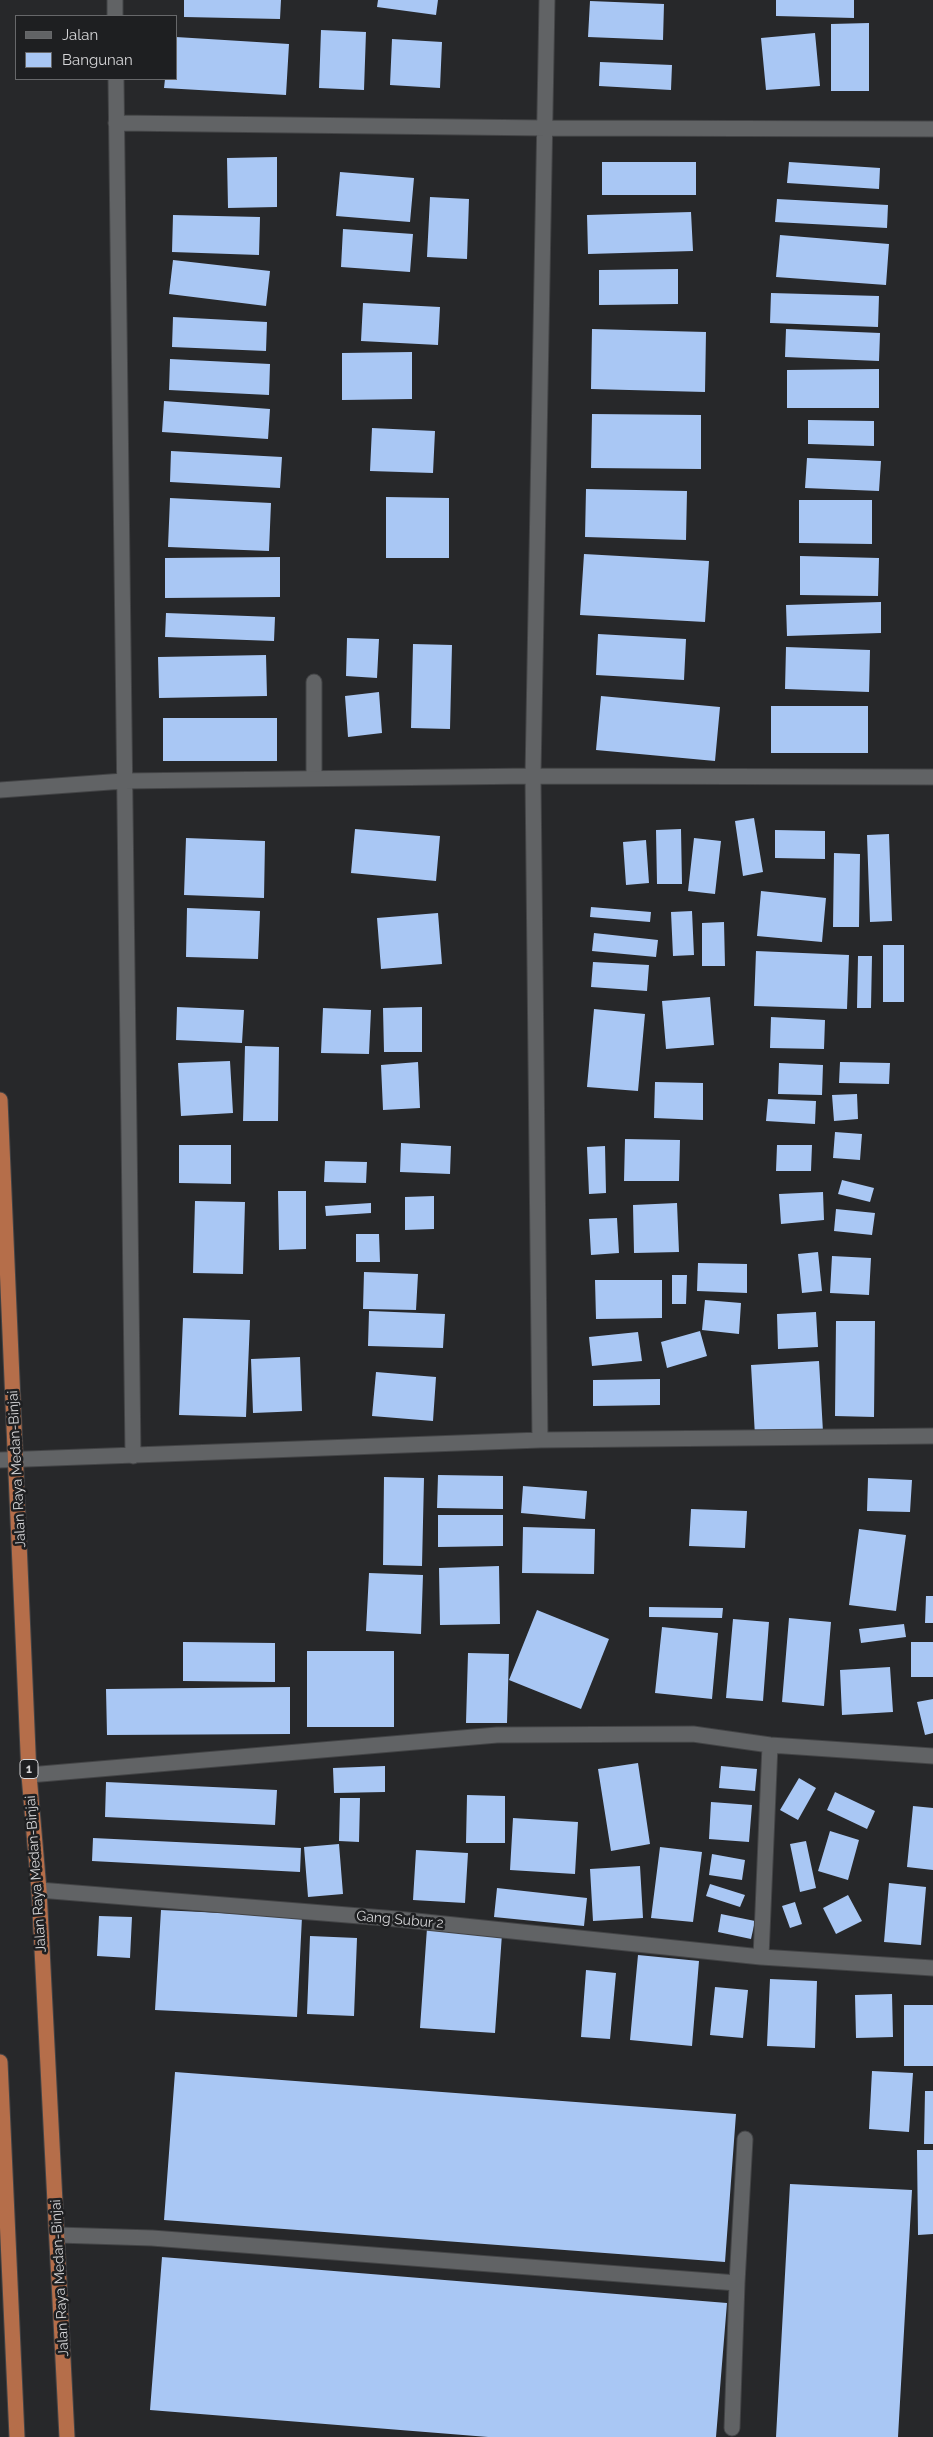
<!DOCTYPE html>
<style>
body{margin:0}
#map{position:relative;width:933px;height:2437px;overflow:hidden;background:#27282a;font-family:Raleway,sans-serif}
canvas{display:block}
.legend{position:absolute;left:15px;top:15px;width:162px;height:65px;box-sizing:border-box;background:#1e1f21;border:1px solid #67686a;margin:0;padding:6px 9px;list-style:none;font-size:15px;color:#d5d5d7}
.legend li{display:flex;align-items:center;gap:10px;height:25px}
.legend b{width:25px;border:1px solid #67686a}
</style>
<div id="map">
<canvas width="933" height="2437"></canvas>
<ul class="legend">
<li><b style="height:6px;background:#616365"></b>Jalan</li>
<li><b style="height:14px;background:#a9c7f4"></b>Bangunan</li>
</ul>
</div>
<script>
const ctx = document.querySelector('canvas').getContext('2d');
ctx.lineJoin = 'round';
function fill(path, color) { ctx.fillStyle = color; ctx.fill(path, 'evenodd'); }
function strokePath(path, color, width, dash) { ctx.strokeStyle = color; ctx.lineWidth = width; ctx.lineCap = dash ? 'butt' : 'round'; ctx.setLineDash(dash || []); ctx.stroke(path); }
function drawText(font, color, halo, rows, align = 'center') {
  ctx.font = font + ' Raleway,sans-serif'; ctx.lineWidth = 5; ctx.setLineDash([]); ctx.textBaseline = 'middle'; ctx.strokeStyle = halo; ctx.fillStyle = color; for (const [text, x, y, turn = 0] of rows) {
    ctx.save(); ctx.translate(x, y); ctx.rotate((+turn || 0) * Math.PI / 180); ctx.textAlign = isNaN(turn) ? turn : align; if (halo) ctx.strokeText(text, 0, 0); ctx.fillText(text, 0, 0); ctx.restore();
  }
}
fill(new Path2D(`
 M 184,0 L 281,0 L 280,19 L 184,17 Z
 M 378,0 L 438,0 L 436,15 L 377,7 Z
 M 776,0 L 854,0 L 854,18 L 776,16 Z
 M 590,1 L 664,4 L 663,40 L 588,37 Z
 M 869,23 L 869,91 L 831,91 L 831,24 Z
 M 321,30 L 366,32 L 364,90 L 319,88 Z
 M 815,33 L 820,86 L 766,90 L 761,38 Z
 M 176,37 L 289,44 L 286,95 L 164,88 L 165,79 L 176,79 Z
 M 392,39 L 442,42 L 440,88 L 390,85 Z
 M 600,62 L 672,65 L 671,90 L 599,86 Z
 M 277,157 L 277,207 L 228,208 L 227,158 Z
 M 602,162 L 696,162 L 696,195 L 602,195 Z
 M 789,162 L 880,168 L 879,189 L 787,183 Z
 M 340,172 L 414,178 L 410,222 L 336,216 Z
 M 430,197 L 469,199 L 467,259 L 427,257 Z
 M 777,199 L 888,205 L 887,228 L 775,222 Z
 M 691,212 L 693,251 L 588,254 L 587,215 Z
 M 173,215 L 260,217 L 259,255 L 172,252 Z
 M 343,229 L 413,234 L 410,272 L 341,267 Z
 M 780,235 L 889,244 L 886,285 L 776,277 Z
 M 173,260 L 270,271 L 266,306 L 169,294 Z
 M 678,269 L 678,304 L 599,305 L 599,270 Z
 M 771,293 L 879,296 L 878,327 L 770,323 Z
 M 363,303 L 440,307 L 438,345 L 361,341 Z
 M 173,317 L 267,322 L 266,351 L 172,347 Z
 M 592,329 L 706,332 L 705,392 L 591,389 Z
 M 786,329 L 880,333 L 879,361 L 785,357 Z
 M 412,352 L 412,399 L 342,400 L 342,353 Z
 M 170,359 L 270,364 L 269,395 L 169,390 Z
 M 879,369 L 879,408 L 787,408 L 787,370 Z
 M 164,401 L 270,409 L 268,439 L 162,432 Z
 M 592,414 L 701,415 L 701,469 L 591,468 Z
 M 808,420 L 874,421 L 874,446 L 808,444 Z
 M 372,428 L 435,431 L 433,473 L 370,471 Z
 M 171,451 L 282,457 L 280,488 L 170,482 Z
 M 807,458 L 881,461 L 879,491 L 805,488 Z
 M 586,489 L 687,491 L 686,540 L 585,537 Z
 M 386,497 L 449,498 L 449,558 L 386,558 Z
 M 170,498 L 271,503 L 269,551 L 168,547 Z
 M 799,500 L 872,500 L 872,544 L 799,543 Z
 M 584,554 L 709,561 L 705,622 L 580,615 Z
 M 800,556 L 879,558 L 878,596 L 800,595 Z
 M 280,557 L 280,597 L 165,598 L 165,558 Z
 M 881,602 L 881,633 L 787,636 L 786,605 Z
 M 166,613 L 275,617 L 274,641 L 165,637 Z
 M 598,634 L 686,639 L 684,680 L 596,675 Z
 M 347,638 L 379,639 L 377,678 L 346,676 Z
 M 413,644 L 452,645 L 450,729 L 411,728 Z
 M 786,647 L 870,650 L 869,692 L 785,689 Z
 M 266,655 L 267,696 L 159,698 L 158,657 Z
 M 379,692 L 382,733 L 348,737 L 345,696 Z
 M 601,696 L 720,707 L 715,761 L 596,750 Z
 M 771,706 L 868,706 L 868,753 L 771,753 Z
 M 163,718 L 277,718 L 277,761 L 163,761 Z
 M 754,818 L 763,872 L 743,876 L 735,821 Z
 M 355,829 L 440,836 L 436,881 L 351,873 Z
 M 681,829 L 682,884 L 657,884 L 656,830 Z
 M 775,830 L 825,831 L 825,859 L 775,858 Z
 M 889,834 L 892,921 L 870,922 L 867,835 Z
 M 186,838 L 265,841 L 264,898 L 184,895 Z
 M 694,838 L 721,841 L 715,894 L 688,891 Z
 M 646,840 L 649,883 L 626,885 L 623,842 Z
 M 834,853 L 860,854 L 859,927 L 833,927 Z
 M 761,891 L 826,898 L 822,942 L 757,936 Z
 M 591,907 L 651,912 L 650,922 L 590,917 Z
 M 187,908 L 260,911 L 258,959 L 186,957 Z
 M 692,911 L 694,955 L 673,956 L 671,912 Z
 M 438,913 L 442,964 L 381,969 L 377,918 Z
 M 724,922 L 725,966 L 702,966 L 702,923 Z
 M 594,933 L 658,940 L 656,957 L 592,951 Z
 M 883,945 L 904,945 L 904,1002 L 883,1002 Z
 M 756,951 L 849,955 L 847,1009 L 754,1006 Z
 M 858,956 L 872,956 L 871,1008 L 857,1008 Z
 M 593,962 L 649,965 L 647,991 L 591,987 Z
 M 710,997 L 714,1045 L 666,1049 L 662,1001 Z
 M 177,1007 L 244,1010 L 242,1043 L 176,1040 Z
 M 422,1007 L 422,1052 L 384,1052 L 383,1008 Z
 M 323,1008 L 371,1010 L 369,1054 L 321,1053 Z
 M 594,1009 L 645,1014 L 638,1091 L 587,1087 Z
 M 771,1017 L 825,1020 L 824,1049 L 770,1048 Z
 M 245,1046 L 279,1047 L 278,1121 L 243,1121 Z
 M 230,1061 L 233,1113 L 181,1116 L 178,1063 Z
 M 418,1062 L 420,1108 L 383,1110 L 381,1065 Z
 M 840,1062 L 890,1063 L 889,1084 L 839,1083 Z
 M 779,1063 L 823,1065 L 822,1095 L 778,1094 Z
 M 655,1082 L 703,1083 L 703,1120 L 654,1118 Z
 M 857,1094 L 858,1119 L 834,1121 L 832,1095 Z
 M 768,1099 L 816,1101 L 815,1124 L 766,1121 Z
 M 835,1132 L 862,1134 L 860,1160 L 833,1158 Z
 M 625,1139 L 680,1140 L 679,1181 L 624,1181 Z
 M 401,1143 L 451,1146 L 450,1174 L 400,1172 Z
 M 179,1145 L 231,1145 L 231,1184 L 179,1183 Z
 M 777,1145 L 812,1145 L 811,1171 L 776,1171 Z
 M 605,1146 L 606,1193 L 589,1194 L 587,1147 Z
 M 325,1161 L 367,1162 L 366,1183 L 324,1182 Z
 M 842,1180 L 874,1188 L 870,1202 L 838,1194 Z
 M 278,1191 L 306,1191 L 306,1249 L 279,1250 Z
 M 823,1192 L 824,1220 L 781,1224 L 779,1194 Z
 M 434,1196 L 434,1229 L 405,1230 L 405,1197 Z
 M 195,1201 L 245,1202 L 243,1274 L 193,1273 Z
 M 371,1203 L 371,1213 L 326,1216 L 325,1206 Z
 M 677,1203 L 679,1252 L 634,1253 L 633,1205 Z
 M 836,1209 L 875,1213 L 872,1235 L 834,1231 Z
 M 617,1218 L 619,1253 L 591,1255 L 589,1219 Z
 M 356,1234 L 379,1234 L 380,1262 L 356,1262 Z
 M 818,1252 L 822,1291 L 802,1293 L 798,1254 Z
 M 832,1256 L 871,1258 L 869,1295 L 830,1293 Z
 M 698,1263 L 747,1264 L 747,1293 L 697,1291 Z
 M 364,1272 L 418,1274 L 416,1310 L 363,1309 Z
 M 672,1275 L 687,1275 L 686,1304 L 672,1304 Z
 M 595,1280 L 662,1280 L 662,1318 L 596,1319 Z
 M 705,1300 L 741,1303 L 739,1334 L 702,1330 Z
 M 369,1311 L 445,1314 L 443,1348 L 368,1346 Z
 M 816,1312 L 818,1347 L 778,1349 L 777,1314 Z
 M 183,1318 L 250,1320 L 246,1417 L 179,1415 Z
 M 836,1321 L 875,1321 L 874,1417 L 835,1416 Z
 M 700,1331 L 707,1356 L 667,1368 L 661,1342 Z
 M 638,1332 L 642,1361 L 592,1366 L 589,1337 Z
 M 300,1357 L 302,1411 L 253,1413 L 251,1359 Z
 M 819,1361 L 823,1432 L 755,1436 L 751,1365 Z
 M 376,1372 L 436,1377 L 433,1421 L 372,1416 Z
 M 660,1379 L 660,1405 L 593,1406 L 593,1380 Z
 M 438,1475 L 503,1476 L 503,1509 L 437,1508 Z
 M 384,1477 L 424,1478 L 422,1566 L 383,1565 Z
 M 868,1478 L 912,1480 L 910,1512 L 867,1511 Z
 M 523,1486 L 587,1491 L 585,1519 L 521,1513 Z
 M 691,1509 L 747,1511 L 745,1548 L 689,1546 Z
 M 438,1515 L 503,1515 L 503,1546 L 438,1547 Z
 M 523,1527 L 595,1529 L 594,1574 L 522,1573 Z
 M 859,1529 L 906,1535 L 896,1611 L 849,1605 Z
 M 499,1566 L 500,1624 L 440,1625 L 439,1568 Z
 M 369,1573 L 423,1575 L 421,1634 L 366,1631 Z
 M 926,1596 L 933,1596 L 933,1623 L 925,1623 Z
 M 649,1607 L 723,1608 L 722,1618 L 649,1617 Z
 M 537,1610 L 609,1639 L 581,1709 L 509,1680 Z
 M 789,1618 L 831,1622 L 824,1706 L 782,1702 Z
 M 733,1619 L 769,1622 L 763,1701 L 726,1698 Z
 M 904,1624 L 906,1637 L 861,1643 L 859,1629 Z
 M 662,1627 L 718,1633 L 712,1699 L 655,1693 Z
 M 183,1642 L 275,1643 L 275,1682 L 183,1681 Z
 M 911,1642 L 933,1642 L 933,1677 L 911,1677 Z
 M 307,1651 L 394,1651 L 394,1727 L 307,1727 Z
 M 468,1653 L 509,1654 L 507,1723 L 466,1723 Z
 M 890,1667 L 893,1712 L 842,1715 L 840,1670 Z
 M 290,1687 L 290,1734 L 107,1735 L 106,1689 Z
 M 933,1699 L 933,1733 L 925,1735 L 917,1702 Z
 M 638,1763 L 650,1844 L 611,1851 L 598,1769 Z
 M 385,1766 L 385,1792 L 334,1793 L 333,1768 Z
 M 721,1766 L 757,1769 L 755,1791 L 719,1788 Z
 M 799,1778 L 816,1788 L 798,1820 L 780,1810 Z
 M 106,1782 L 277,1790 L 275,1825 L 105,1817 Z
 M 835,1792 L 875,1811 L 867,1829 L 827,1810 Z
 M 467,1795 L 505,1796 L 505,1843 L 466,1843 Z
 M 340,1798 L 360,1798 L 359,1842 L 339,1841 Z
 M 711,1802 L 752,1805 L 749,1842 L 709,1839 Z
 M 913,1806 L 933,1808 L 933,1870 L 907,1867 Z
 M 513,1818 L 578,1822 L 575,1874 L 510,1870 Z
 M 830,1831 L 859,1840 L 848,1880 L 818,1871 Z
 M 93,1838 L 301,1848 L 300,1872 L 92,1861 Z
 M 806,1841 L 816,1888 L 800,1892 L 790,1844 Z
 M 339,1844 L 343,1894 L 308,1897 L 304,1847 Z
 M 660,1847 L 702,1852 L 693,1922 L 651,1918 Z
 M 416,1850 L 468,1853 L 465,1903 L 413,1900 Z
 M 712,1854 L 745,1860 L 742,1880 L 709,1875 Z
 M 640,1866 L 643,1918 L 593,1921 L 590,1869 Z
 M 889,1883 L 926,1887 L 921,1945 L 884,1942 Z
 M 710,1884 L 745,1895 L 740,1907 L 706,1896 Z
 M 497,1888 L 587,1898 L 584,1926 L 494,1917 Z
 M 848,1895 L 862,1921 L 836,1934 L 823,1908 Z
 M 795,1902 L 802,1924 L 790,1928 L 782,1906 Z
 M 161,1910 L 302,1917 L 297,2017 L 155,2010 Z
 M 721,1914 L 755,1921 L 751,1939 L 718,1932 Z
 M 99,1916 L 132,1917 L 130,1958 L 97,1956 Z
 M 427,1928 L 502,1934 L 495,2033 L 420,2028 Z
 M 310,1936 L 357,1938 L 354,2016 L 307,2014 Z
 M 638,1955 L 699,1961 L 692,2046 L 630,2040 Z
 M 586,1970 L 616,1973 L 610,2039 L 581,2037 Z
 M 770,1979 L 817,1981 L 815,2048 L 767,2046 Z
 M 715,1987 L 748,1990 L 743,2038 L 710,2035 Z
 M 892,1994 L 893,2037 L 856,2038 L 855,1995 Z
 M 904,2005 L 933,2005 L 933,2066 L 904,2066 Z
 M 872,2071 L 913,2073 L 909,2132 L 869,2129 Z
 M 175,2072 L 736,2114 L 725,2262 L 164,2220 Z
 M 925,2091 L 933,2091 L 933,2144 L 924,2144 Z
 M 917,2150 L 933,2150 L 933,2234 L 918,2235 Z
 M 790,2184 L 912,2190 L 898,2437 L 776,2437 Z
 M 162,2257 L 727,2303 L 716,2437 L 488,2437 L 150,2410 Z`), '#a9c7f4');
const service = new Path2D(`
 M 314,682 L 314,778`);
const minor = new Path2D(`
 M 115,0 L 115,16
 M 116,79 L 133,1456
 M 116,123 L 546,128 L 933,129
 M 0,790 L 124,781 L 533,776 L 933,777
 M 540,1440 L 533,776 L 547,0
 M 0,1460 L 540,1440 L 933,1436
 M 29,1775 L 497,1735 L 693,1734 L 770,1745 L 933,1756
 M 39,1890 L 397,1919 L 761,1957 L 933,1968
 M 761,1957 L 770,1745
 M 58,2235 L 152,2238 L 737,2283
 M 732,2428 L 737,2283 L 745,2139`);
const trunk = new Path2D(`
 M 0,1100 L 29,1775 L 39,1890 L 67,2437
 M 0,2062 L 17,2437`);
strokePath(service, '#434446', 17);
strokePath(minor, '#434446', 17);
strokePath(trunk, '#434446', 17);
strokePath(service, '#616365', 15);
strokePath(minor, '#616365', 15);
strokePath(trunk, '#b56e4a', 15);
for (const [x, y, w] of [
 [29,1769,18]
]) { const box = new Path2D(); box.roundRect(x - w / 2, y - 9.5, w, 19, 4); ctx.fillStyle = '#1e1f21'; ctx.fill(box); strokePath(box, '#d5d5d7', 1); }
drawText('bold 12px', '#d5d5d7', null, [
 ["1",29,1769]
]);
drawText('14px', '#d5d5d7', '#1e1f21', [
 ["Jalan Raya Medan-Binjai",17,1469,-93],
 ["Jalan Raya Medan-Binjai",36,1874,-94],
 ["Gang Subur 2",400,1920,5],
 ["Jalan Raya Medan-Binjai",60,2278,-93]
]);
</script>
